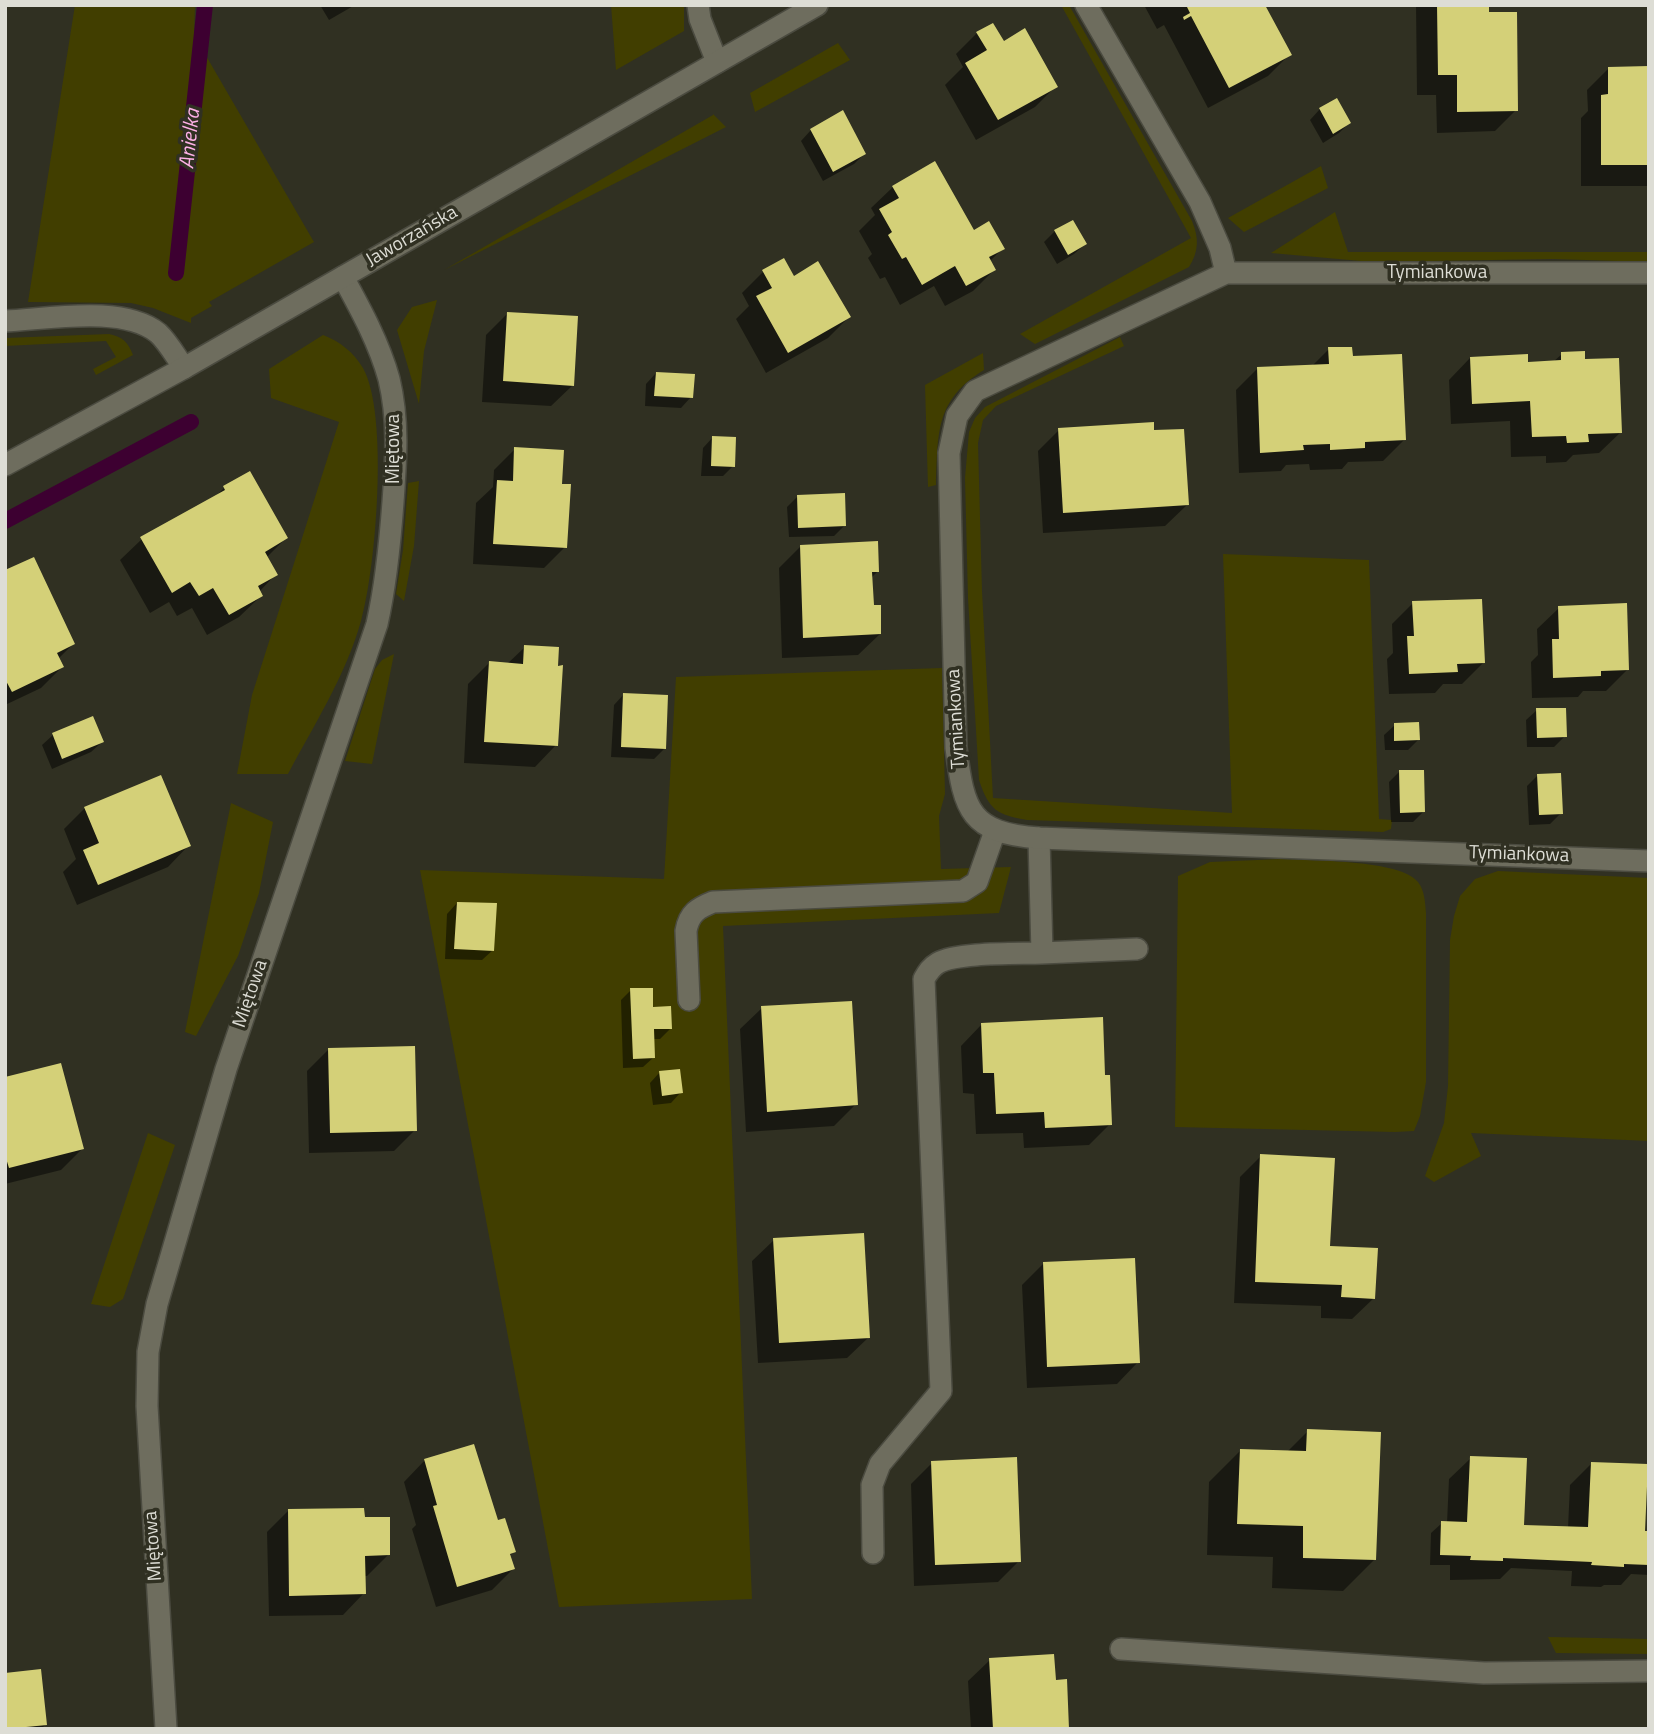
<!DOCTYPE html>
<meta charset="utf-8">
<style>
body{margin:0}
#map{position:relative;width:1654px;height:1734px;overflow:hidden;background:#303022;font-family:"Titillium Web",sans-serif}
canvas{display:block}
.frame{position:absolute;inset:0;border:7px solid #ddddd5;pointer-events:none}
</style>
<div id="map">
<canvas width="1654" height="1734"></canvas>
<div class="frame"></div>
</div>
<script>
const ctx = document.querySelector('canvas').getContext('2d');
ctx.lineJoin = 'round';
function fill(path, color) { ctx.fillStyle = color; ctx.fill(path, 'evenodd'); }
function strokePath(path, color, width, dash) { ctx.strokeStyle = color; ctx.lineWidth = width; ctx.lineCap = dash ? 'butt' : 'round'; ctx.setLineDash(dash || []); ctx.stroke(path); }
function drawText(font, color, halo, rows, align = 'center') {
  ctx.font = font + ' "Titillium Web",sans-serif'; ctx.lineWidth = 7; ctx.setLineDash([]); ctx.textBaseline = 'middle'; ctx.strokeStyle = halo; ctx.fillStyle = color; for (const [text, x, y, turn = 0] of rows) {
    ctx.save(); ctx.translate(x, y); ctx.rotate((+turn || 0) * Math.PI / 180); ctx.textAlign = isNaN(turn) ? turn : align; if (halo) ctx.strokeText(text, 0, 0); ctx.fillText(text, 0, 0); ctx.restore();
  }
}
fill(new Path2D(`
 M 75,5 L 195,5 L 194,35 L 314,242 L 209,302 L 212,306 L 191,318 L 191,323 L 153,308 L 131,303 L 28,302 Z
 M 611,5 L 684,5 L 684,31 L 616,70 Z
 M 1061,5 L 1069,5 L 1192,221 C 1199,238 1199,251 1189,267 L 1035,344 L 1020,334 L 1191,238 Z
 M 838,43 L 850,60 L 755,112 L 750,93 Z
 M 713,114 L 726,127 L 444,270 L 713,115 Z
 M 1321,166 L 1328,188 L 1244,232 L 1228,218 Z
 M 1335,212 L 1348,252 L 1649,252 L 1649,262 L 1553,259 L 1372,262 L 1271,253 Z
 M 437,300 L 424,351 L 419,404 L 397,330 L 412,307 Z
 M 109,334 C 123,337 128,342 133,355 L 96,375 L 93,369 L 116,357 L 106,341 L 5,346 L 5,338 Z
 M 323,335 C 341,342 353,352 363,368 C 389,414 376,569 361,621 C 346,675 314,725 288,774 L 237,774 L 252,695 L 339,422 L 271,398 L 269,369 Z
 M 1120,337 L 1124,346 L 996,406 L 983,420 L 978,443 L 982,591 L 993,798 L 1232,813 L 1223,554 L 1369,560 L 1379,819 L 1392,820 L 1391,829 L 1383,832 L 1027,820 C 997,815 989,810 979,780 L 968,598 L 965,478 L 969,432 L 975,418 L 985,407 Z
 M 983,353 L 984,370 C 935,400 938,433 936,485 L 928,487 L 925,385 Z
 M 419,481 L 414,546 L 404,601 L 396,594 L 403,550 L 408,483 Z
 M 394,654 L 372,764 L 345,761 L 375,669 L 382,660 Z
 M 942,668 L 945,794 L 939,816 L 941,869 L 1011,867 L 999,913 L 723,926 L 752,1599 L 559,1607 L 420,870 L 664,879 L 676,677 Z
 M 231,803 L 273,822 L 259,893 L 238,956 L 196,1036 L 185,1032 Z
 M 1281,859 C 1310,861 1400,859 1418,882 C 1425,891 1425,903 1426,913 L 1426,1082 L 1420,1116 L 1414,1131 L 1395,1132 L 1175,1127 L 1178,876 L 1210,862 Z
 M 1498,871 L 1649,878 L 1649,1141 L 1471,1133 L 1481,1156 L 1434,1182 L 1425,1176 L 1444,1123 L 1448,1086 L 1450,940 L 1454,916 L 1460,896 L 1475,879 Z
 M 148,1133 L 175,1145 L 123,1299 L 110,1307 L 91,1304 Z
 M 1548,1637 L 1649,1639 L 1649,1654 L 1556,1653 Z`), '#413e00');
fill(new Path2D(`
 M 320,5 L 355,5 L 329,20 Z
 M 1144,5 L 1263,5 L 1290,54 L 1268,76 L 1208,108 L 1164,25 L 1157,29 Z
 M 1416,5 L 1487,5 L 1516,110 L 1495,131 L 1437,133 L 1436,95 L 1417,95 Z
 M 977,33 L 1003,44 L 1056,86 L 1035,107 L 976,140 L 945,85 L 963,67 L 956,54 Z
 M 1609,68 L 1649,68 L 1648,186 L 1581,186 L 1581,118 L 1588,111 L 1587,90 Z
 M 1320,109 L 1349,123 L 1339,133 L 1323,143 L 1310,120 Z
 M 811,130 L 864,154 L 854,164 L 823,181 L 801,141 Z
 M 935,163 L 973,232 L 1003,248 L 990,261 L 994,270 L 973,291 L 945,306 L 934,286 L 900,305 L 885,277 L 880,279 L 868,258 L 872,254 L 859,231 L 875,215 L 871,208 L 893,187 Z
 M 1072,222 L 1085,244 L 1074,254 L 1057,264 L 1044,242 L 1055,231 Z
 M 763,272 L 793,278 L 849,317 L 828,338 L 766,373 L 736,319 L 749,306 L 742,293 Z
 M 507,314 L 573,385 L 551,406 L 482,402 L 486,335 Z
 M 1329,349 L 1351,357 L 1404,440 L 1383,461 L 1348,462 L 1342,469 L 1310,470 L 1309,464 L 1286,465 L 1281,471 L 1239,473 L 1236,390 L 1257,369 L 1312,366 Z
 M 1562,354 L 1583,361 L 1621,432 L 1599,453 L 1573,455 L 1566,462 L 1546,463 L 1546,456 L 1511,457 L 1510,421 L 1451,424 L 1449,380 L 1470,358 L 1527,363 L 1553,362 Z
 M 656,373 L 691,397 L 681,408 L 645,406 L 646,384 Z
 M 1059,430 L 1153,432 L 1187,505 L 1165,526 L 1043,533 L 1038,451 Z
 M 713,437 L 733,466 L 723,476 L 701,476 L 703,448 Z
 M 515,449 L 565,547 L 544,568 L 473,564 L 476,503 L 493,487 L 494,470 Z
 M 224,488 L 286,538 L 266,558 L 276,574 L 259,592 L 261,596 L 239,617 L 207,635 L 192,608 L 177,616 L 169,602 L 150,613 L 120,560 L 142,539 L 214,498 Z
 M 798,496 L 845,525 L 834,536 L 789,537 L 787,507 Z
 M 801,546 L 878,571 L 871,578 L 872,607 L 880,634 L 858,655 L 782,658 L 779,568 Z
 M 5,572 L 73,644 L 58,659 L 62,667 L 41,688 L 5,705 Z
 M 1413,603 L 1483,663 L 1462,684 L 1443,684 L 1435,693 L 1389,694 L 1387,659 L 1393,653 L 1392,624 Z
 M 1559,608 L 1627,670 L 1606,691 L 1583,691 L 1578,697 L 1532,698 L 1531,662 L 1538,655 L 1537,629 Z
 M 525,647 L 556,745 L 535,767 L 464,763 L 468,684 L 489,663 L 507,664 Z
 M 624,694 L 664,749 L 654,759 L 611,757 L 614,705 Z
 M 1537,710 L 1565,736 L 1554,747 L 1527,747 L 1526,720 Z
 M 1395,725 L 1418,740 L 1408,750 L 1385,750 L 1384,735 Z
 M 53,735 L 102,742 L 91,752 L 52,769 L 42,745 Z
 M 1399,772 L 1423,812 L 1413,822 L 1391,822 L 1389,782 Z
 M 1537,776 L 1561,813 L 1550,824 L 1529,825 L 1527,786 Z
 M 85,808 L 189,845 L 168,867 L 77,905 L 63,872 L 76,859 L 64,829 Z
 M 457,903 L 493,950 L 482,960 L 445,959 L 447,914 Z
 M 631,990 L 671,1028 L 660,1039 L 653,1039 L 654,1057 L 643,1067 L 623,1068 L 621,1000 Z
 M 762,1008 L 856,1104 L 834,1126 L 746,1132 L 740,1029 Z
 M 982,1024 L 1104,1077 L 1110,1124 L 1089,1145 L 1024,1148 L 1023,1133 L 976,1134 L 974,1094 L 963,1093 L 961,1046 Z
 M 328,1050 L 415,1130 L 394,1151 L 309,1153 L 307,1071 Z
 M 660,1072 L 681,1092 L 671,1103 L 653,1105 L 650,1083 Z
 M 5,1079 L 82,1149 L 61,1170 L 5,1184 Z
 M 1261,1156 L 1329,1247 L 1374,1298 L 1352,1319 L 1321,1318 L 1321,1306 L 1234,1303 L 1240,1177 Z
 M 774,1240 L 869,1337 L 847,1358 L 758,1363 L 752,1261 Z
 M 1044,1263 L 1138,1362 L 1117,1384 L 1027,1388 L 1022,1285 Z
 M 1308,1431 L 1375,1559 L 1343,1591 L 1272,1588 L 1273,1557 L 1207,1555 L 1209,1482 L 1240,1451 L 1287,1452 Z
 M 1471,1458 L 1522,1529 L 1568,1528 L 1570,1485 L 1591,1464 L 1643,1535 L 1649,1533 L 1649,1575 L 1631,1574 L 1621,1585 L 1604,1585 L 1601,1587 L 1571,1586 L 1572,1571 L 1511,1568 L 1500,1579 L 1450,1580 L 1450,1565 L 1430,1565 L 1431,1533 L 1442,1523 L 1447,1523 L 1449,1479 Z
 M 425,1460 L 497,1522 L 514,1552 L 509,1556 L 513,1569 L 492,1590 L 436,1607 L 412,1529 L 416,1525 L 404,1482 Z
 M 932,1463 L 1019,1561 L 998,1582 L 914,1586 L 911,1484 Z
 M 288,1511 L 363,1519 L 388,1555 L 367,1576 L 364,1576 L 364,1593 L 343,1615 L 269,1616 L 267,1532 Z
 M 990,1660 L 1054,1682 L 1068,1729 L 971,1729 L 968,1681 Z
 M 45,1725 L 41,1729 L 5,1729 Z`), '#0007');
strokePath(new Path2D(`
 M 176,273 L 205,5
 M 5,521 L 191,422`), '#3d0031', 16);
fill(new Path2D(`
 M 1186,5 L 1265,5 L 1292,55 L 1229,88 L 1191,16 L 1184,20 L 1183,17 L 1190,13 Z
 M 1437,5 L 1489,5 L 1489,12 L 1517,12 L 1518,111 L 1457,112 L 1457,75 L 1438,75 Z
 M 993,23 L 1004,41 L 1025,28 L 1058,87 L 998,120 L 965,63 L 987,50 L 976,32 Z
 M 1649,66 L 1649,165 L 1601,165 L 1601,95 L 1608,94 L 1608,67 Z
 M 1337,98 L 1351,123 L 1333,134 L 1319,108 Z
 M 843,110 L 866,154 L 833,172 L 810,129 Z
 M 935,161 L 974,230 L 989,221 L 1005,249 L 989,257 L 996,270 L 966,286 L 955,266 L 922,285 L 906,257 L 902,259 L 888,235 L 892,232 L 879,209 L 899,198 L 892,186 Z
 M 1073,220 L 1087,244 L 1068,255 L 1054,230 Z
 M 784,258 L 794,276 L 818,261 L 851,317 L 788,353 L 756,296 L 772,288 L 762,270 Z
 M 507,312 L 578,316 L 574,386 L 503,381 Z
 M 1328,347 L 1352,347 L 1353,356 L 1402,354 L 1406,440 L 1365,442 L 1365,448 L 1330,450 L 1330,444 L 1303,445 L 1304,450 L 1260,453 L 1257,367 L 1329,364 Z
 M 1585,351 L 1585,359 L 1619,358 L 1622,433 L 1588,434 L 1589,442 L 1567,443 L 1566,436 L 1532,437 L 1530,401 L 1472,404 L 1470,357 L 1528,354 L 1528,362 L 1561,360 L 1561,352 Z
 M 656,372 L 695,374 L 693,398 L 654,396 Z
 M 1154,422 L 1154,430 L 1184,429 L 1189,505 L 1063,513 L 1058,428 Z
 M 712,436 L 736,437 L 735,467 L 711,466 Z
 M 514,447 L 564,450 L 562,484 L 571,484 L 567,548 L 493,544 L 497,480 L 513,481 Z
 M 250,471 L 288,538 L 265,552 L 278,575 L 258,586 L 263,596 L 229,615 L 213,588 L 199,596 L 190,582 L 172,593 L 140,537 L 225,490 L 223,486 Z
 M 845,493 L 846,526 L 798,528 L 797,495 Z
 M 878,541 L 879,572 L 872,572 L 874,605 L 881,605 L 881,634 L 803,638 L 800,545 Z
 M 34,557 L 75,644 L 57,653 L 64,667 L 12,692 L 5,679 L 5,570 Z
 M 1482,599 L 1485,663 L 1457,664 L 1458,672 L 1409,674 L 1407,636 L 1414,636 L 1412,601 Z
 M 1627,603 L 1629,670 L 1601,671 L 1601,676 L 1553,678 L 1552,639 L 1559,639 L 1558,606 Z
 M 524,645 L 559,647 L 558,666 L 563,665 L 558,746 L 484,742 L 489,661 L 523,664 Z
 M 623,693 L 668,695 L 666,749 L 621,747 Z
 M 1536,708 L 1566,708 L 1567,737 L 1537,738 Z
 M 93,716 L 104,742 L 62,759 L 52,733 Z
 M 1419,722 L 1420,740 L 1394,741 L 1394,723 Z
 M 1399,770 L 1424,770 L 1425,812 L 1400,813 Z
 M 1561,773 L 1563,814 L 1539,815 L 1537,774 Z
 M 161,775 L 191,846 L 98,885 L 83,850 L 99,843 L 84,807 Z
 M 457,902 L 497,903 L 494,951 L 454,949 Z
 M 630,988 L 653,988 L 653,1007 L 671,1006 L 672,1029 L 654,1029 L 655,1058 L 633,1059 Z
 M 852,1001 L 858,1105 L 767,1112 L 761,1006 Z
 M 1103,1017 L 1105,1075 L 1110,1075 L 1112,1125 L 1045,1128 L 1044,1112 L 996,1114 L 994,1073 L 983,1073 L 981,1023 Z
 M 415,1046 L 417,1131 L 330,1133 L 328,1048 Z
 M 61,1063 L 84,1149 L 9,1168 L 5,1155 L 5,1077 Z
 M 680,1069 L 683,1093 L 662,1096 L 659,1071 Z
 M 1260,1154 L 1335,1158 L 1330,1246 L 1378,1248 L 1375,1299 L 1341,1297 L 1342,1285 L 1255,1282 Z
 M 864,1233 L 870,1338 L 779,1343 L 773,1238 Z
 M 1135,1258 L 1140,1363 L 1047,1367 L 1043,1262 Z
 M 1307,1429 L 1381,1432 L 1376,1560 L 1303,1558 L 1303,1526 L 1237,1524 L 1240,1449 L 1306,1451 Z
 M 474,1444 L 498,1520 L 505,1518 L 516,1552 L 510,1554 L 515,1569 L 457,1587 L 433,1506 L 437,1505 L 424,1459 Z
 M 1470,1456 L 1527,1458 L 1524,1525 L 1588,1527 L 1591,1462 L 1648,1464 L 1645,1531 L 1649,1531 L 1649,1565 L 1624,1564 L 1624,1567 L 1591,1565 L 1592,1562 L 1503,1558 L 1503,1561 L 1470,1560 L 1471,1556 L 1440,1555 L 1441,1521 L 1467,1522 Z
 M 1017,1457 L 1021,1562 L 935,1565 L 931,1461 Z
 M 364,1508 L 365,1517 L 390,1517 L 390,1555 L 365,1556 L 366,1594 L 289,1596 L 288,1509 Z
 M 1054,1654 L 1056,1680 L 1067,1679 L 1069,1729 L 993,1729 L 989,1658 Z
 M 41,1669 L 47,1725 L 5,1729 L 5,1673 Z`), '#d4d078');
const lane = new Path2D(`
 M 698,5 L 700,19 L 717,62
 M 5,321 C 49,319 123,305 158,333 C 168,342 176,357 184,368
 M 1042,953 L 1137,949
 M 689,1000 L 686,931 C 689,913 698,908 713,902 L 963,891 L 977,882 L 995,831
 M 873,1553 L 872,1485 L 880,1464 L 941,1391 L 924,979 C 928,972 931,967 938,963 C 958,952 1018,954 1042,953 L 1039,838
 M 1121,1649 L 1484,1673 L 1649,1671`);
const street = new Path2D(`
 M 1086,5 L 1200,202 L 1220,248 L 1226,273
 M 1649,273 L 1226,273 L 975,391 L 957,416 L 949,453 L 956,748 C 964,811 970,833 1039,838 L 1649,861
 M 166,1729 L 147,1406 L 148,1352 L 157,1304 L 226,1069 L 377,624 C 386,584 390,543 393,502 C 396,460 399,421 389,379 C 379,343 361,310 343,277`);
const secondary = new Path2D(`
 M 5,465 L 184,368 L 817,5`);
strokePath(lane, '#4b4b40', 24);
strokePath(street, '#4b4b40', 24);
strokePath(secondary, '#4b4b40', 24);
strokePath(lane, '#6e6d5e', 21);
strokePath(street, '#6e6d5e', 21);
strokePath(secondary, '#6e6d5e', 21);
drawText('19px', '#ddddd5', '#303022', [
 ["Jaworzańska",412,237,-30],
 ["Tymiankowa",1437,273],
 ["Miętowa",394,449,-90],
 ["Tymiankowa",957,719,-93],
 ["Tymiankowa",1519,855,2],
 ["Miętowa",251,994,-71],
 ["Miętowa",154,1546,-94]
]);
drawText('italic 21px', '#feb1e7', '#303022', [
 ["Anielka",191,139,-84]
]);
</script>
